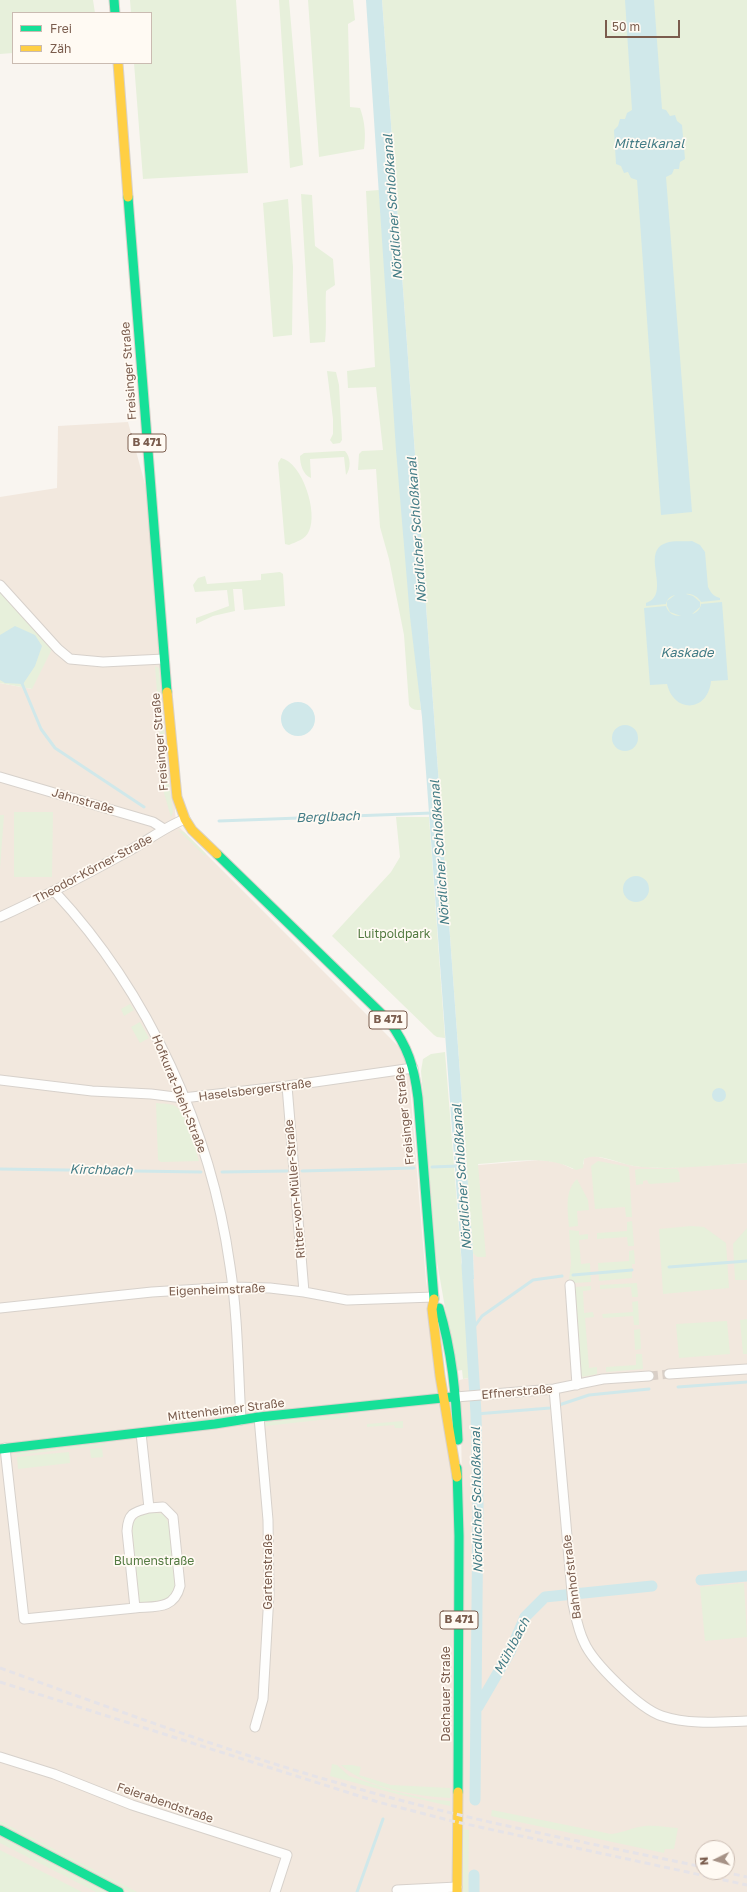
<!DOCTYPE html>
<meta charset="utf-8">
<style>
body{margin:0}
#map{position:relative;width:747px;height:1892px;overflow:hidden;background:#f9f5f0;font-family:"Golos Text",sans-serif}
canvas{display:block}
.legend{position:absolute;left:12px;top:12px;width:140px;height:52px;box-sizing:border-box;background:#fffaf3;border:1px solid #cabbb1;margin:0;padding:5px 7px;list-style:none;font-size:12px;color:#7a5c4d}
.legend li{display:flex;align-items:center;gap:8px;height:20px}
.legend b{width:20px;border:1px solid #cabbb1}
.north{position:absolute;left:695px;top:1840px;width:40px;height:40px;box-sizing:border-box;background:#fffaf3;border:1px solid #cabbb1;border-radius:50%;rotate:265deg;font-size:11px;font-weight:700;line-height:16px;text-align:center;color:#7a5c4d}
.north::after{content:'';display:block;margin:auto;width:14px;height:18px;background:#a69286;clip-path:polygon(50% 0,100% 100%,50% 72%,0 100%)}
.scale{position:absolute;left:605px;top:20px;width:75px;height:18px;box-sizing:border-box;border:2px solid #7a5c4d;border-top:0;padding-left:5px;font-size:12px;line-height:14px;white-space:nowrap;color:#7a5c4d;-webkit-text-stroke:3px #fffaf3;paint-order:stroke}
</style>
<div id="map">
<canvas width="747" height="1892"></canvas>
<ul class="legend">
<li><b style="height:5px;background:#16e098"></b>Frei</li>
<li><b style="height:5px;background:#ffcf43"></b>Zäh</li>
</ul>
<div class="north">N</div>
<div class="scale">50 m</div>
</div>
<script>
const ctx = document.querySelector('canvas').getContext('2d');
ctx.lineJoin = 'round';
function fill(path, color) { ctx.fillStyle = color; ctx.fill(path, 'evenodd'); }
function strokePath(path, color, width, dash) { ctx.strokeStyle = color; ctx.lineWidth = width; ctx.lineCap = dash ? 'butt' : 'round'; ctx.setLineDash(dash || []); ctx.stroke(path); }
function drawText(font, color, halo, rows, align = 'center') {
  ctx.font = font + ' "Golos Text",sans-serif'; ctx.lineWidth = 3.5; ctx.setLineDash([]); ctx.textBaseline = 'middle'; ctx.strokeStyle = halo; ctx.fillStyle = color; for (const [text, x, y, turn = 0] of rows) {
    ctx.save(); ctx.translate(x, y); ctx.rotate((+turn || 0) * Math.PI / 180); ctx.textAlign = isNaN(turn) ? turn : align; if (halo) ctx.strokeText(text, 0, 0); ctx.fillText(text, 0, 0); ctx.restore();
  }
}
fill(new Path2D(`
 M 128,422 L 148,495 L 164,650 L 176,824 L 402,1050 L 409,1075 L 426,1281 L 463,1537 L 461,1429 L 455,1381 L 473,1377 L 468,1280 L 474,1279 L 473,1253 L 467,1166 L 539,1160 L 558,1162 L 573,1169 L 584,1164 L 584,1159 L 591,1155 L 634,1166 L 662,1168 L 747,1163 L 747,1892 L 0,1892 L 0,683 L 32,689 L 6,592 L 0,592 L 0,497 L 57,488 L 58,426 ZM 703,1848 L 727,1848 L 727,1872 L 703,1872 Z`), '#f2e8de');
fill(new Path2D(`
 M 0,0 L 93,0 L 95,13 L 13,13 L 13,53 L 0,54 Z
 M 130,0 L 236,0 L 248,173 L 143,179 L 134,63 L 151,63 L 151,13 L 131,13 Z
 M 279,0 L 289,0 L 303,165 L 290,168 Z
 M 308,0 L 353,0 L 355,20 L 348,24 L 350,107 L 360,108 C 365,122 366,135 364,149 L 319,157 Z
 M 382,0 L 747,0 L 747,1163 C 710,1165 671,1171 634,1166 C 618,1164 599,1152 584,1159 L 583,1168 L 576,1170 C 546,1154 511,1162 478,1164 L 486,1257 L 477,1257 L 473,1253 Z
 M 379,190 L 421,710 C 416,710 412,710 409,705 L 404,635 L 389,559 L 380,527 L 376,469 L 358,470 L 359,454 L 362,451 L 383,450 L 376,387 L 348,388 L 347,371 L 375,367 L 366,191 Z
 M 301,194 L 312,195 L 315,246 L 333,259 L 335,285 L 326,291 C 325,308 327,325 325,342 L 310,343 Z
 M 288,199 L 293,267 L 292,335 L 273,337 L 263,203 Z
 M 327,371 L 336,372 L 339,385 L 342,440 L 340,443 L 333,444 L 330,440 L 333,434 L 333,419 Z
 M 340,451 L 345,451 C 351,457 351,469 346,475 L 344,457 L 310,459 L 311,478 C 303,475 300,464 300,456 L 304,453 Z
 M 281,458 C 303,463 318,513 309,531 C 306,539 296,542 289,545 L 285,544 L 278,463 Z
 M 280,572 L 283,574 L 285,606 L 244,610 L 242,589 L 233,589 L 235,611 L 213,616 L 196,624 L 196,618 L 229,606 L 227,590 L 195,592 L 193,585 L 198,578 L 205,576 L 207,584 L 261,580 L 261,574 Z
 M 0,592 L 6,592 L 52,649 L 32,689 L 0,683 Z
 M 155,666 L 159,668 L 162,717 L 159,718 Z
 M 159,724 L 164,727 L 166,761 L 166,765 L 162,768 Z
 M 163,777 L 168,778 L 173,812 L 171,817 L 164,793 Z
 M 14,812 L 53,812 L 52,877 L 14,877 Z
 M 0,815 L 4,815 L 0,869 Z
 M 396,817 L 429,817 L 445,1038 L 437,1037 L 434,1035 L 332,936 L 391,872 L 400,857 Z
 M 178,830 L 184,832 L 206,854 L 205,856 Z
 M 130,1004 L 134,1010 L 124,1016 L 121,1009 Z
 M 140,1022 L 149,1038 L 140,1043 L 131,1027 Z
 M 445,1052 L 463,1280 L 468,1280 L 473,1377 L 463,1379 L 462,1370 L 456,1371 L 436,1256 L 421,1071 L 423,1059 L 431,1054 Z
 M 156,1103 C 162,1104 170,1103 175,1106 C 188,1114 195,1147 199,1161 L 161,1162 L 158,1160 Z
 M 598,1161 L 629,1167 L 632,1217 L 626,1217 L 625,1207 L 595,1209 L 591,1166 Z
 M 638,1169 L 677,1169 L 679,1172 L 680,1182 L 649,1184 L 647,1180 L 643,1181 L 643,1184 L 636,1185 L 635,1170 Z
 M 577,1179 L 588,1200 L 589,1210 L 577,1211 L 578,1226 L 569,1227 C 568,1211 564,1191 577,1179 Z
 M 632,1221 L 634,1246 L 628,1246 L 627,1237 L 597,1239 L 597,1233 L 627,1231 L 627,1222 Z
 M 691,1226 L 704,1227 L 726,1243 L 729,1288 L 663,1294 L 659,1229 Z
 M 747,1228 L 747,1280 L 735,1280 L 733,1244 Z
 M 569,1230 L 579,1231 L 579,1235 L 588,1234 L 588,1239 L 579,1240 L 581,1264 L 590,1263 L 591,1282 L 574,1283 L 569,1280 L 571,1263 Z
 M 634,1250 L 635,1264 L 632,1264 L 632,1278 L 599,1281 L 598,1263 L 629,1261 L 629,1251 Z
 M 637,1283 L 638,1297 L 632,1297 L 631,1287 L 600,1289 L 600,1285 Z
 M 591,1286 L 591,1290 L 583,1291 L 584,1313 L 593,1312 L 594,1317 L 585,1318 L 589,1368 L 597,1367 L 597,1374 L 581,1377 L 574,1287 Z
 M 638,1301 L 639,1325 L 634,1325 L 633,1316 L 603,1318 L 602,1314 L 633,1312 L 632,1302 Z
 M 747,1319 L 747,1354 L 743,1354 L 740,1320 Z
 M 727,1321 L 730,1354 L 679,1358 L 676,1324 Z
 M 640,1329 L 641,1349 L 635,1350 L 634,1330 Z
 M 636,1354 L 642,1354 L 643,1369 L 606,1372 L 606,1367 L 636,1365 Z
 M 348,1414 L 348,1417 L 265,1426 L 265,1422 Z
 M 403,1421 L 403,1428 L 395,1428 L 394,1425 L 367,1427 L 367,1424 Z
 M 105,1443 L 105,1445 L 17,1455 L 16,1452 Z
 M 102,1448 L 103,1457 L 91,1458 L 90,1449 Z
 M 69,1452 L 70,1463 L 18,1469 L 17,1457 Z
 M 148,1512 L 163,1514 C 177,1530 175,1569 176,1590 C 170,1604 154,1603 142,1604 L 138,1600 L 132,1526 C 135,1518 140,1515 148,1512 Z
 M 744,1583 L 747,1637 L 705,1641 L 700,1587 Z
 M 332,1764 L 337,1765 L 349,1776 L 390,1790 L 427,1799 L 450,1801 L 450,1806 L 397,1794 L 330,1776 Z
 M 341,1765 L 352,1765 L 361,1767 L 359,1775 L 391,1785 L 450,1788 L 450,1798 C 415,1796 367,1788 341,1765 Z
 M 492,1810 L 611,1834 C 622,1833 629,1829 639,1827 C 651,1824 665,1827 678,1828 L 674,1849 L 665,1849 L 664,1853 L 491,1816 Z
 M 0,1821 L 137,1892 L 130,1892 L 0,1824 Z
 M 463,1829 L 469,1830 L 468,1892 L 463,1892 Z
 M 0,1836 L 108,1892 L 96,1892 L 0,1843 Z
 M 0,1850 L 82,1892 L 0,1892 Z`), '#e7f0db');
fill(new Path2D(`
 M 366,0 L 382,0 L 473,1253 L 474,1279 L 463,1280 L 422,717 L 410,617 L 396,450 Z
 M 625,0 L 654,0 L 662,109 L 666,110 L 670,116 L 675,115 L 677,121 L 682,125 L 685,159 L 680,162 L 679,169 L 674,169 L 672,174 L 666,177 L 692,512 L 661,515 L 637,180 L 631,178 L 628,172 L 624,173 L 621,166 L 616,164 L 614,130 L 618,126 L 620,119 L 625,119 L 627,113 L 632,110 Z
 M 692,541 L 700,545 L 705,552 L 708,587 C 711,593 713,596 720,598 L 720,600 L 701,602 C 698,597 692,593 686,594 L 693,596 L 700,602 L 700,607 L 692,614 C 697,613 701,608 701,604 L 722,602 L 728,680 L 711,681 C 708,712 674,714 667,684 L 650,685 L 644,608 L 666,606 C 668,613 673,616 681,616 L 670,612 L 667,606 L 667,601 L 675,595 C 670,596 667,599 666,604 L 646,606 L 646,603 C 673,594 639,552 666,543 C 674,540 684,542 692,541 Z
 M 15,626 L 35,635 L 42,646 L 35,666 L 23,684 L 5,683 L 0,680 L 0,635 Z
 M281 719a17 17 0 1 1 34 0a17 17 0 1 1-34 0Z
 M612 738a13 13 0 1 1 26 0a13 13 0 1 1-26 0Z
 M623 889a13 13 0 1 1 26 0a13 13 0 1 1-26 0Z
 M712 1095a7 7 0 1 1 14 0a7 7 0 1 1-14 0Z`), '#d0e8ea');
strokePath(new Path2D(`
 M 21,681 L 41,729 L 55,748 L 144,807
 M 219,821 L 432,813
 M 432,1167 L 458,1166
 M 0,1169 L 201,1172
 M 302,1171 L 414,1168
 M 222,1172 L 287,1171
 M 669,1267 L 747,1261
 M 573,1275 L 632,1270
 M 472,1330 L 482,1316 L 533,1280 L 562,1276
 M 678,1387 L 747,1382
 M 476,1414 L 550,1408 L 589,1395 L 649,1389
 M 357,1892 L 383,1819`), '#d0e8ea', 3);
strokePath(new Path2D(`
 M 467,1265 L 476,1414 L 478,1505 L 475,1800
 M 701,1580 L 747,1576
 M 478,1707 L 510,1652 L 525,1617 L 545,1597 L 652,1586
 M 474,1892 L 474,1875`), '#d0e8ea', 11);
strokePath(new Path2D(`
 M 649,1376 L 669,1374`), '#d9cfc7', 9, [9, 4.5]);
const street = new Path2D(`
 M 0,585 L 58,649 L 70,659 L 103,662 L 164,659
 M 0,777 L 153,822 L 164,829
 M 55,892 C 149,993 211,1130 230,1266 C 238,1317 238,1369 241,1420
 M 0,917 C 44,897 85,875 127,852 C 147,841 165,827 185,819
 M 0,1080 L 92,1091 L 151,1094 L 183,1098 L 287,1086 L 413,1068
 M 287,1086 L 304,1292
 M 570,1285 L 577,1385
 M 0,1308 L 152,1292 L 233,1287 L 270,1288 L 304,1292 L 347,1300 L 434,1297
 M 669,1374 L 747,1369
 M 554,1389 L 573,1604 C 576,1617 578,1630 584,1642 C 593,1663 640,1709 662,1716 C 689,1725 720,1722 747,1721
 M 456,1397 L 554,1389 L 603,1379 L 649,1376
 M 5,1448 L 24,1619 L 135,1608 L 127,1531 C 128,1514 133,1512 149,1508
 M 135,1608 C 155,1606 174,1610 180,1586 L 173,1517 L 163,1507 L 149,1508 L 141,1433
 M 255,1727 L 263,1699 L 269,1594 L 268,1520 L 259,1417
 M 0,1757 L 54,1774 L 132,1805 L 287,1855 L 275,1892
 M 397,1890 L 457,1887`);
const fast = new Path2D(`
 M 114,0 L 115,13
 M 128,197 L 167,692
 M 217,854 L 389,1021 C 408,1047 414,1066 418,1098 L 434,1299
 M 439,1308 C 452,1351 456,1395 458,1440
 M 0,1449 L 215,1424 L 259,1417 L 452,1397
 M 457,1468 L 459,1536 L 458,1792
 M 0,1830 L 119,1892`);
const slow = new Path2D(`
 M 118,63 L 128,197
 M 167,692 L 177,797 L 185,819 L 192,830 L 217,854
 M 434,1299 L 432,1309 L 440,1376 L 457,1477
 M 457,1892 L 458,1792`);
strokePath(street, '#d7d1cb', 11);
strokePath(fast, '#d9d2cb', 11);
strokePath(slow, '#d9d2cb', 11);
strokePath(street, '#fefefd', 9);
strokePath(fast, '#16e098', 9);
strokePath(slow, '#ffcf43', 9);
strokePath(new Path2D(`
 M 0,1668 C 114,1709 228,1752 345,1785 C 462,1819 583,1842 703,1867
 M 0,1682 L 378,1802 L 452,1821 L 747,1885
 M 724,1872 L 747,1877`), '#e6e3e7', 3, [6, 4]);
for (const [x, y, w] of [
 [147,443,38],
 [388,1020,38],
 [459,1620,38]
]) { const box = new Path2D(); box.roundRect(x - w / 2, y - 9, w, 18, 3); ctx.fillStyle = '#fffaf3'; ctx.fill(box); strokePath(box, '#7a5c4d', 1); }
drawText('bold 11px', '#7a5c4d', null, [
 ["B 471",147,443],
 ["B 471",388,1020],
 ["B 471",459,1620]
]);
drawText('12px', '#7a5c4d', '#fffaf3', [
 ["Freisinger Straße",129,371,-94],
 ["Freisinger Straße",160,742,-95],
 ["Jahnstraße",83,801,16],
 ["Theodor-Körner-Straße",93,869,-28],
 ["Haselsbergerstraße",255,1090,-7],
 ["Hofkurat-Diehl-Straße",179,1094,68],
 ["Freisinger Straße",405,1116,-96],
 ["Ritter-von-Müller-Straße",295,1189,-95],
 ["Eigenheimstraße",217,1290,-2],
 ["Effnerstraße",517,1392,-5],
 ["Mittenheimer Straße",226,1410,-7],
 ["Gartenstraße",268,1572,-90],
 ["Bahnhofstraße",572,1577,-97],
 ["Dachauer Straße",446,1694,-90],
 ["Feierabendstraße",165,1803,19]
]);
drawText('12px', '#537a41', '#fffaf3', [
 ["Luitpoldpark",394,934],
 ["Blumenstraße",154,1561]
]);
drawText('italic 13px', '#437c86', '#fffaf3', [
 ["Mittelkanal",649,144],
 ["Nördlicher Schloßkanal",393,207,-94],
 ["Nördlicher Schloßkanal",417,530,-94],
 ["Kaskade",687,653],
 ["Berglbach",328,817,-2],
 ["Nördlicher Schloßkanal",440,853,-94],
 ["Kirchbach",101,1170,1],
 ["Nördlicher Schloßkanal",462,1177,-94],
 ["Nördlicher Schloßkanal",477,1500,-91],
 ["Mühlbach",512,1646,-62]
]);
</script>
